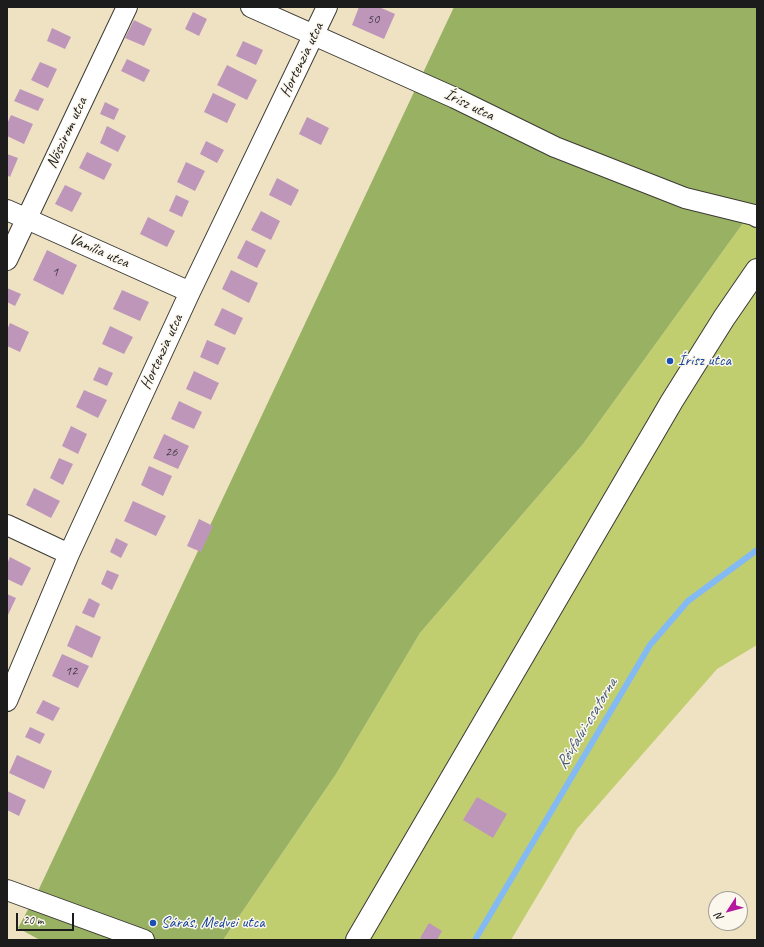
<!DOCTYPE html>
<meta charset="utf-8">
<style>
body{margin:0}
#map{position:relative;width:764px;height:947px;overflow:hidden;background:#eee2c3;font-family:Caveat,sans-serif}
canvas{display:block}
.frame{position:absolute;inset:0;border:8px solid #1c1c1c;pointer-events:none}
.north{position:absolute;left:708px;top:891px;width:40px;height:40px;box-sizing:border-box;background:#fbf7ec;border:1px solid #a29f99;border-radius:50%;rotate:234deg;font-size:11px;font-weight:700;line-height:16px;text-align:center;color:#1c1c1c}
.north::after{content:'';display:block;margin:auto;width:14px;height:18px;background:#b5179e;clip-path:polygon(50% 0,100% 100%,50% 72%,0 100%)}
.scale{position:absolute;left:16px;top:913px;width:58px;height:18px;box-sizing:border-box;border:2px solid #1c1c1c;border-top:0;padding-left:5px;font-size:12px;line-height:14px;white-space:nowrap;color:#1c1c1c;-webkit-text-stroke:3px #fbf7ec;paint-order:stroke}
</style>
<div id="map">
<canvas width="764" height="947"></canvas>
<div class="frame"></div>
<div class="north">N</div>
<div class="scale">20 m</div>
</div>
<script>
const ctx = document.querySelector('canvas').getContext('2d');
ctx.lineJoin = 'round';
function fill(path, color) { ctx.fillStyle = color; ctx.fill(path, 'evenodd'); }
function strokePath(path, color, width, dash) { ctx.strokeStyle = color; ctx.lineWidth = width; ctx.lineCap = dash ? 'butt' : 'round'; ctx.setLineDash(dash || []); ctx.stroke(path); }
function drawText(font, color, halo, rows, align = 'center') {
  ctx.font = font + ' Caveat,sans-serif'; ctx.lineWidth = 3; ctx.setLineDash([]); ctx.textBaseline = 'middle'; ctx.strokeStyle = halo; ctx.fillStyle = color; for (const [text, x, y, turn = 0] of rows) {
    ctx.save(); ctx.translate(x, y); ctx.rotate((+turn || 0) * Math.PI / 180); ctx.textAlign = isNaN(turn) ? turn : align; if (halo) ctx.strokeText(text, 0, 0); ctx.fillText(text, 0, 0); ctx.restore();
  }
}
fill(new Path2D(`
 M 757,204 L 757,645 L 717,669 L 577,829 L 511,940 L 223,940 L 336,774 L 420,633 L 583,444 Z`), '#c1ce70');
fill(new Path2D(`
 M 454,7 L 757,7 L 757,204 L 583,444 L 420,633 L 336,774 L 223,940 L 40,940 L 18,928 L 38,891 Z`), '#98b162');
strokePath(new Path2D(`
 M 475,940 L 650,645 L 688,601 L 757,550`), '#83baf3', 6);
fill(new Path2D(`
 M 359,7 L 379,7 L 395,14 L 384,39 L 352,25 Z
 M 193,12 L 207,19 L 199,36 L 185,29 Z
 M 134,20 L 152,29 L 144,46 L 125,38 Z
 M 52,28 L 71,37 L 65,49 L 47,41 Z
 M 243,41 L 263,50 L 256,65 L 236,56 Z
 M 127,59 L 150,70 L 144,82 L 121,71 Z
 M 40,62 L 57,69 L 48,88 L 31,80 Z
 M 227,65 L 257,80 L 247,100 L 217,85 Z
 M 20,89 L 44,99 L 38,111 L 14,101 Z
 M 213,93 L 236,104 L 227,123 L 204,112 Z
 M 105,102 L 119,109 L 114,120 L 100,114 Z
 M 11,115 L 33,124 L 24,144 L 7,136 L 7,124 Z
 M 307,117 L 329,128 L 321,145 L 299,134 Z
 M 107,126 L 126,136 L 118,152 L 100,143 Z
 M 206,141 L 224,150 L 217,163 L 200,154 Z
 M 87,152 L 112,164 L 104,180 L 79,168 Z
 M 7,154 L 18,158 L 10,177 L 7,175 Z
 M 186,162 L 205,171 L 195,191 L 177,182 Z
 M 277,178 L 299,190 L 291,206 L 269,195 Z
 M 65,185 L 82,193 L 72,212 L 55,204 Z
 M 176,195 L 189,201 L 182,217 L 169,211 Z
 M 261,211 L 280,221 L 271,240 L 251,230 Z
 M 148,217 L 175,231 L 167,247 L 140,234 Z
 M 246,240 L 266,250 L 257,268 L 237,258 Z
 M 47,250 L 77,265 L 63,295 L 33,280 Z
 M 231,270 L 258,283 L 249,303 L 222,289 Z
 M 7,288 L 21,294 L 15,306 L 7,302 Z
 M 122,290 L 149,302 L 140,321 L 113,309 Z
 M 222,308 L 243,318 L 235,335 L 214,325 Z
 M 10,323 L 29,332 L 20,352 L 7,346 L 7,330 Z
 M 110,326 L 133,337 L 124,354 L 102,344 Z
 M 207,340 L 226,348 L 218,365 L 200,357 Z
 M 99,367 L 113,373 L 107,386 L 93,380 Z
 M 194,371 L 219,383 L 211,400 L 186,389 Z
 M 84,390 L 107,400 L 98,418 L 76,407 Z
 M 179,401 L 202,412 L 194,429 L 171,419 Z
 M 71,426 L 87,434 L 78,454 L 62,446 Z
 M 164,434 L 189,446 L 178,469 L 153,458 Z
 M 59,458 L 73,464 L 63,485 L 50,478 Z
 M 149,466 L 172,476 L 163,496 L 141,485 Z
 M 34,488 L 60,501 L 51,518 L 26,505 Z
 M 133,501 L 166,516 L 156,536 L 124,521 Z
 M 199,519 L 213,526 L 201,552 L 187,546 Z
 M 116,538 L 128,544 L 121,558 L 110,552 Z
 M 10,557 L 31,568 L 22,586 L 7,579 L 7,564 Z
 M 107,570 L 119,575 L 112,590 L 101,584 Z
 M 7,594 L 16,598 L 8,615 L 7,614 Z
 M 89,598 L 100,604 L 94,618 L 82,613 Z
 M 76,625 L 101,637 L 92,658 L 67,646 Z
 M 62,654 L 89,666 L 78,688 L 52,676 Z
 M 43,700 L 60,708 L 53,721 L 36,713 Z
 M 30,727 L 45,734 L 40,744 L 25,737 Z
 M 17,755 L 52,771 L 44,789 L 9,773 Z
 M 7,791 L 26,800 L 19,816 L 7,810 Z
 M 477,797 L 507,814 L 493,838 L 463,820 Z
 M 429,923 L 442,931 L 437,940 L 424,940 L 420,938 Z`), '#bd96ba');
const minor = new Path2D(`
 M 251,7 L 455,98 L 555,147 L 685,198 L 754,215 L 757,217
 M 7,210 L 190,292
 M 7,260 L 127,7
 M 7,525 L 69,554
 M 7,701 L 69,554 L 190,292 L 327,7
 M 7,890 L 144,940`);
const major = new Path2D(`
 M 357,940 L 672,401 L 724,318 L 757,270`);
strokePath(minor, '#3c3a35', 22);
strokePath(major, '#3c3a35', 24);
strokePath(minor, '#fff', 20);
strokePath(major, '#fff', 22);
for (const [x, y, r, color] of [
 [670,361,4,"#1a4fb4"],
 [153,923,4,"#1a4fb4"]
]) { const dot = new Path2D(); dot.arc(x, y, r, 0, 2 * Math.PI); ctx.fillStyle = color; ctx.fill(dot); strokePath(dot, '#fbf7ec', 1.5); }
drawText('14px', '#443a44', null, [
 ["50",373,19],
 ["1",55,272],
 ["26",171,452],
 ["12",71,671]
]);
drawText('16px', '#1c1c1c', '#fbf7ec', [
 ["Hortenzia utca",302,60,-64],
 ["Írisz utca",469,105,26],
 ["Nőszirom utca",67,133,-65],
 ["Vanília utca",99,251,24],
 ["Hortenzia utca",162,352,-65]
]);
drawText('16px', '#164399', '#fbf7ec', [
 ["Írisz utca",678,361],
 ["Sárás, Medvei utca",161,923]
], 'left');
drawText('italic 17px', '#455b72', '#fbf7ec', [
 ["Révfalui-csatorna",587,724,-59]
]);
</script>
